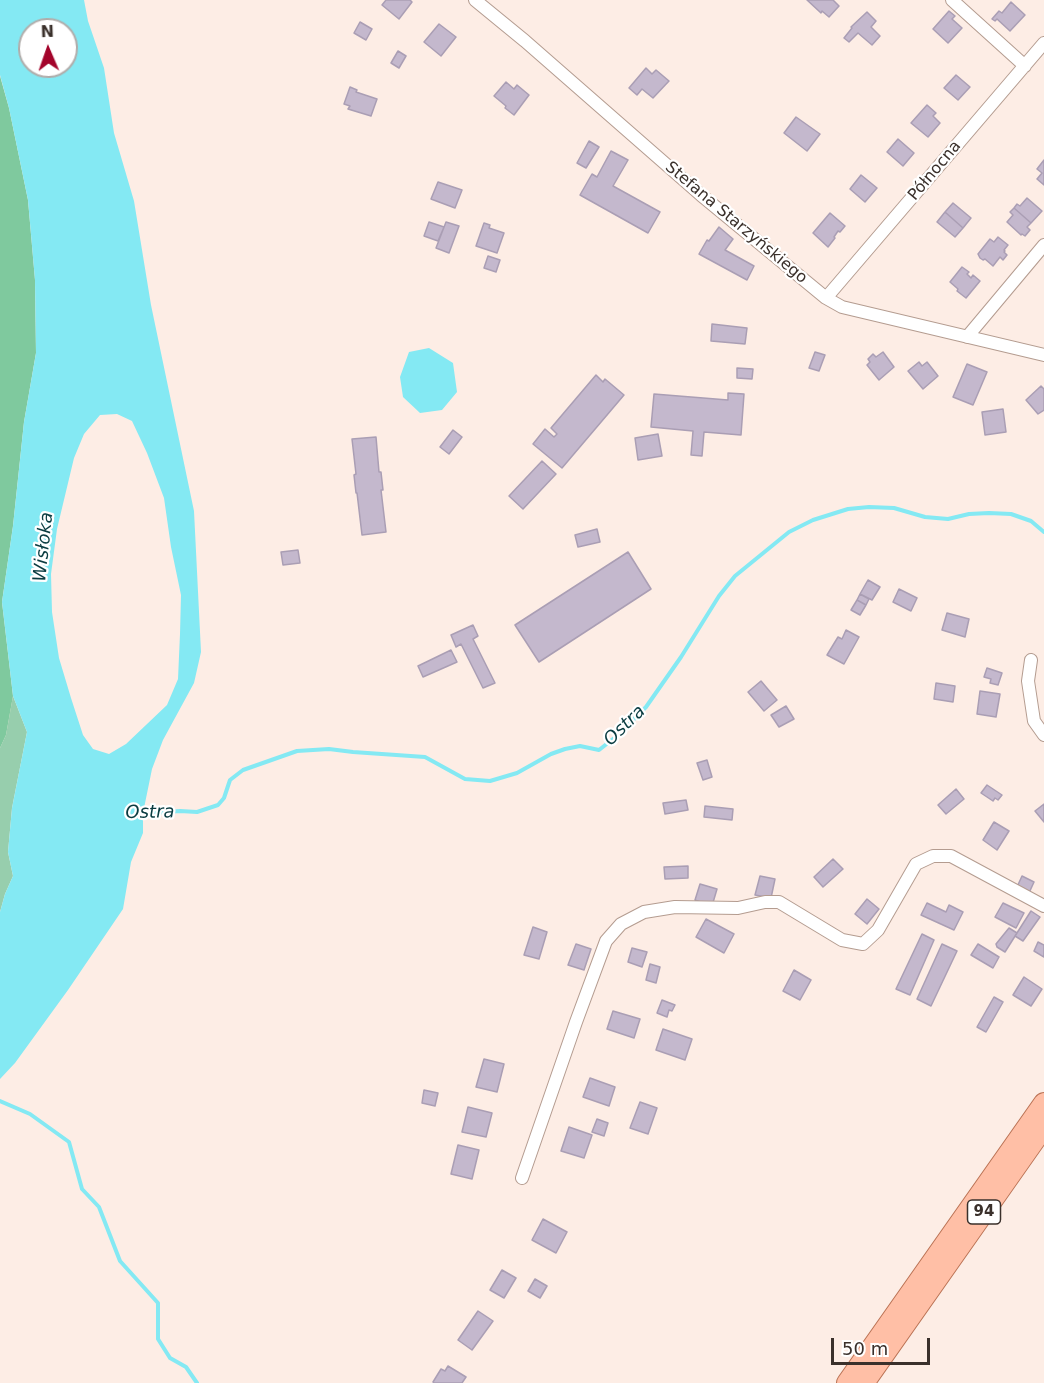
<!DOCTYPE html>
<meta charset="utf-8">
<style>
body{margin:0}
#map{position:relative;width:1044px;height:1383px;overflow:hidden;background:#fdede5;font-family:"DejaVu Sans",sans-serif}
canvas{display:block}
.north{position:absolute;left:18px;top:18px;width:60px;height:60px;box-sizing:border-box;background:#fff;border:2px solid #b0acaa;border-radius:50%;rotate:358deg;font-size:16px;font-weight:700;line-height:24px;text-align:center;color:#3a302b}
.north::after{content:'';display:block;margin:auto;width:21px;height:27px;background:#a3042b;clip-path:polygon(50% 0,100% 100%,50% 72%,0 100%)}
.scale{position:absolute;left:831px;top:1338px;width:99px;height:27px;box-sizing:border-box;border:3px solid #3a302b;border-top:0;padding-left:8px;font-size:18px;line-height:21px;white-space:nowrap;color:#3a302b;-webkit-text-stroke:4px #fff;paint-order:stroke}
</style>
<div id="map">
<canvas width="1044" height="1383"></canvas>
<div class="north">N</div>
<div class="scale">50 m</div>
</div>
<script>
const ctx = document.querySelector('canvas').getContext('2d');
ctx.lineJoin = 'round';
function fill(path, color) { ctx.fillStyle = color; ctx.fill(path, 'evenodd'); }
function strokePath(path, color, width, dash) { ctx.strokeStyle = color; ctx.lineWidth = width; ctx.lineCap = dash ? 'butt' : 'round'; ctx.setLineDash(dash || []); ctx.stroke(path); }
function drawText(font, color, halo, rows, align = 'center') {
  ctx.font = font + ' "DejaVu Sans",sans-serif'; ctx.lineWidth = 4.5; ctx.setLineDash([]); ctx.textBaseline = 'middle'; ctx.strokeStyle = halo; ctx.fillStyle = color; for (const [text, x, y, turn = 0] of rows) {
    ctx.save(); ctx.translate(x, y); ctx.rotate((+turn || 0) * Math.PI / 180); ctx.textAlign = isNaN(turn) ? turn : align; if (halo) ctx.strokeText(text, 0, 0); ctx.fillText(text, 0, 0); ctx.restore();
  }
}
fill(new Path2D(`
 M 13,696 L 27,732 L 12,808 L 8,852 L 13,876 L 5,894 L 0,912 L 0,748 L 6,735 Z`), '#97cead');
fill(new Path2D(`
 M 0,76 L 9,108 L 28,200 L 35,280 L 36,353 L 24,422 L 13,526 L 2,602 L 13,696 L 6,735 L 0,748 Z`), '#7fc99e');
fill(new Path2D(`
 M 0,0 L 84,0 L 88,21 L 104,68 L 114,133 L 134,201 L 151,305 L 194,511 L 201,652 L 194,683 L 163,740 L 152,769 L 143,813 L 143,833 L 131,862 L 123,909 L 68,990 L 15,1063 L 0,1079 L 0,912 L 5,894 L 13,876 L 8,852 L 12,808 L 27,732 L 13,696 L 2,602 L 13,526 L 24,422 L 36,353 L 35,280 L 28,200 L 9,108 L 0,75 ZM 30,30 L 66,30 L 66,66 L 30,66 ZM 117,414 L 132,421 L 147,453 L 164,498 L 171,547 L 181,595 L 180,634 L 178,679 L 167,705 L 126,744 L 109,754 L 93,749 L 83,735 L 71,698 L 59,658 L 52,612 L 51,574 L 57,529 L 74,458 L 84,434 L 100,415 Z
 M 429,348 L 453,363 L 457,392 L 442,410 L 420,413 L 403,397 L 400,377 L 409,352 Z`), '#84e9f3');
strokePath(new Path2D(`
 M 139,814 L 180,811 L 197,812 L 218,805 L 224,798 L 230,780 L 243,770 L 297,751 L 329,749 L 353,752 L 425,757 L 465,779 L 490,781 L 517,773 L 551,754 L 565,749 L 580,746 L 599,750 L 618,735 L 646,707 L 681,657 L 719,596 L 735,576 L 789,532 L 813,520 L 848,509 L 869,507 L 894,508 L 925,517 L 948,519 L 969,514 L 989,513 L 1011,514 L 1031,521 L 1044,532
 M 0,1101 L 30,1114 L 69,1142 L 82,1189 L 99,1207 L 120,1261 L 158,1303 L 158,1339 L 170,1358 L 186,1367 L 197,1383`), '#84e9f3', 4);
const building = new Path2D(`
 M 386,0 L 410,0 L 412,2 L 399,19 L 382,5 Z
 M 807,0 L 833,0 L 839,6 L 829,17 L 822,11 L 821,13 Z
 M 1011,2 L 1025,15 L 1010,31 L 997,19 L 995,21 L 992,19 L 999,11 L 1002,13 Z
 M 949,11 L 955,16 L 952,19 L 962,28 L 948,43 L 933,29 Z
 M 867,12 L 876,21 L 871,27 L 880,36 L 872,45 L 858,33 L 849,42 L 844,38 L 852,28 L 851,27 Z
 M 360,22 L 372,29 L 366,40 L 354,33 Z
 M 439,24 L 456,37 L 441,56 L 424,42 Z
 M 398,51 L 406,56 L 399,68 L 391,63 Z
 M 646,68 L 652,74 L 656,70 L 669,81 L 653,98 L 642,89 L 637,95 L 629,88 Z
 M 956,75 L 970,87 L 958,100 L 944,88 Z
 M 506,82 L 514,89 L 517,85 L 529,95 L 514,115 L 505,108 L 506,106 L 494,96 Z
 M 350,87 L 357,90 L 356,92 L 377,99 L 371,116 L 348,109 L 350,106 L 344,104 Z
 M 927,105 L 936,113 L 933,116 L 940,123 L 928,137 L 911,123 Z
 M 796,117 L 820,134 L 807,151 L 784,133 Z
 M 898,139 L 914,153 L 903,166 L 887,152 Z
 M 589,141 L 599,147 L 586,168 L 577,163 Z
 M 611,151 L 628,160 L 613,186 L 660,212 L 648,233 L 580,195 L 592,174 L 597,177 Z
 M 1044,160 L 1044,185 L 1037,179 L 1042,173 L 1037,169 Z
 M 861,175 L 877,188 L 865,202 L 850,189 Z
 M 438,182 L 462,190 L 455,208 L 431,199 Z
 M 1027,198 L 1042,211 L 1031,223 L 1014,208 L 1017,204 L 1020,206 Z
 M 953,203 L 971,218 L 963,228 L 945,212 Z
 M 1014,208 L 1031,223 L 1027,227 L 1030,230 L 1025,236 L 1022,234 L 1021,235 L 1007,222 L 1013,215 L 1010,212 Z
 M 945,212 L 963,228 L 955,237 L 937,222 Z
 M 830,213 L 845,226 L 840,232 L 838,231 L 834,237 L 835,238 L 828,247 L 813,233 Z
 M 429,222 L 444,227 L 438,241 L 424,236 Z
 M 446,222 L 459,226 L 449,253 L 436,248 Z
 M 484,223 L 490,225 L 489,228 L 504,233 L 497,253 L 476,246 Z
 M 719,227 L 733,239 L 725,250 L 754,266 L 747,280 L 699,254 L 707,240 L 709,241 Z
 M 998,237 L 1008,245 L 1004,250 L 1005,251 L 1004,252 L 1007,255 L 1003,260 L 1000,257 L 993,266 L 985,259 L 983,260 L 980,258 L 978,254 L 990,239 L 994,242 Z
 M 488,256 L 500,260 L 496,272 L 484,268 Z
 M 962,267 L 969,272 L 967,274 L 971,278 L 973,275 L 980,281 L 966,298 L 957,291 L 958,289 L 950,282 Z
 M 712,324 L 747,328 L 745,344 L 711,341 Z
 M 815,352 L 825,355 L 819,371 L 809,368 Z
 M 883,352 L 894,367 L 879,380 L 867,365 L 870,362 L 868,359 L 873,354 L 876,357 Z
 M 919,362 L 922,366 L 927,362 L 938,376 L 923,389 L 908,371 Z
 M 967,364 L 987,372 L 973,405 L 953,397 Z
 M 737,368 L 753,369 L 752,379 L 737,378 Z
 M 596,375 L 603,382 L 605,379 L 624,395 L 562,468 L 533,444 L 545,429 L 554,437 L 557,434 L 551,428 Z
 M 1041,386 L 1044,389 L 1044,410 L 1038,414 L 1026,400 Z
 M 728,393 L 744,394 L 741,435 L 704,432 L 702,456 L 691,455 L 693,431 L 651,427 L 654,394 L 728,400 Z
 M 1003,409 L 1006,432 L 985,435 L 982,412 Z
 M 453,430 L 462,437 L 449,454 L 440,447 Z
 M 658,434 L 662,456 L 638,460 L 635,438 Z
 M 376,437 L 379,472 L 381,472 L 383,490 L 381,490 L 386,532 L 362,535 L 357,493 L 356,493 L 354,475 L 356,474 L 352,439 Z
 M 542,461 L 556,474 L 523,509 L 509,496 Z
 M 597,529 L 600,542 L 578,547 L 575,535 Z
 M 298,550 L 300,563 L 283,565 L 281,552 Z
 M 628,552 L 651,589 L 539,662 L 515,625 Z
 M 868,580 L 880,587 L 872,600 L 860,594 Z
 M 899,589 L 917,598 L 911,611 L 893,602 Z
 M 860,594 L 869,599 L 866,605 L 857,600 Z
 M 857,600 L 866,605 L 860,615 L 851,610 Z
 M 947,613 L 969,619 L 965,637 L 942,630 Z
 M 473,625 L 478,636 L 473,639 L 495,683 L 483,688 L 461,644 L 456,647 L 451,635 Z
 M 846,630 L 859,637 L 844,664 L 827,655 L 838,637 L 842,639 Z
 M 451,650 L 457,662 L 423,677 L 418,666 Z
 M 987,668 L 1002,673 L 998,685 L 990,683 L 991,679 L 984,677 Z
 M 761,681 L 777,700 L 764,711 L 748,692 Z
 M 936,683 L 955,686 L 953,702 L 934,699 Z
 M 980,691 L 1000,694 L 996,717 L 977,714 Z
 M 786,706 L 794,719 L 779,727 L 771,715 Z
 M 707,760 L 712,777 L 703,780 L 697,763 Z
 M 987,785 L 1002,795 L 998,800 L 995,798 L 993,801 L 981,793 Z
 M 956,789 L 964,799 L 946,814 L 938,805 Z
 M 686,800 L 688,810 L 665,814 L 663,803 Z
 M 1044,804 L 1044,822 L 1035,811 Z
 M 705,806 L 733,809 L 732,820 L 704,817 Z
 M 994,822 L 1009,831 L 997,850 L 983,840 Z
 M 833,859 L 843,869 L 823,887 L 814,877 Z
 M 688,866 L 688,878 L 665,879 L 664,867 Z
 M 760,876 L 775,879 L 771,898 L 755,895 Z
 M 1022,876 L 1034,882 L 1029,893 L 1017,887 Z
 M 700,884 L 717,889 L 712,906 L 695,900 Z
 M 867,899 L 879,909 L 867,924 L 855,914 Z
 M 927,903 L 946,912 L 949,905 L 963,912 L 954,930 L 921,915 Z
 M 1003,903 L 1024,913 L 1016,928 L 995,917 Z
 M 1031,911 L 1040,917 L 1023,941 L 1015,936 Z
 M 706,919 L 734,934 L 724,953 L 696,937 Z
 M 533,927 L 547,932 L 539,959 L 524,955 Z
 M 1009,928 L 1017,933 L 1005,952 L 997,947 L 996,944 Z
 M 922,934 L 934,940 L 910,995 L 896,989 Z
 M 1038,942 L 1044,945 L 1044,957 L 1034,951 Z
 M 576,944 L 591,949 L 584,970 L 568,965 Z
 M 942,944 L 957,951 L 931,1006 L 917,999 Z
 M 978,944 L 999,957 L 993,968 L 971,955 Z
 M 632,948 L 647,952 L 642,967 L 628,962 Z
 M 650,964 L 660,967 L 656,983 L 646,980 Z
 M 794,970 L 811,980 L 800,1000 L 783,991 Z
 M 1024,977 L 1042,989 L 1031,1006 L 1013,995 Z
 M 994,997 L 1003,1002 L 986,1032 L 977,1027 Z
 M 662,1000 L 675,1005 L 672,1011 L 669,1010 L 667,1017 L 657,1013 Z
 M 613,1011 L 640,1019 L 634,1038 L 607,1029 Z
 M 663,1029 L 692,1039 L 685,1060 L 656,1050 Z
 M 484,1059 L 504,1064 L 497,1092 L 476,1087 Z
 M 590,1078 L 615,1087 L 609,1106 L 583,1097 Z
 M 424,1090 L 438,1093 L 435,1106 L 422,1103 Z
 M 640,1102 L 657,1108 L 648,1134 L 630,1128 Z
 M 468,1107 L 492,1113 L 486,1137 L 462,1132 Z
 M 597,1119 L 608,1123 L 604,1136 L 592,1132 Z
 M 569,1127 L 592,1135 L 584,1158 L 561,1151 Z
 M 458,1145 L 479,1150 L 472,1179 L 451,1174 Z
 M 543,1219 L 567,1232 L 556,1253 L 532,1240 Z
 M 502,1270 L 516,1278 L 504,1298 L 490,1290 Z
 M 535,1279 L 547,1286 L 540,1298 L 528,1291 Z
 M 478,1311 L 493,1321 L 472,1350 L 458,1340 Z
 M 448,1366 L 466,1377 L 462,1383 L 434,1383 L 433,1382 L 441,1369 L 445,1371 Z`);
fill(building, '#c4b8cd');
strokePath(building, '#aa9eb4', 1.5);
const street = new Path2D(`
 M 475,0 L 525,41 L 701,195 L 826,298 L 842,307 L 1044,355
 M 952,0 L 1025,66
 M 826,298 L 1044,43
 M 967,337 L 1044,245
 M 1031,660 L 1028,681 L 1034,721 L 1044,735
 M 522,1178 L 576,1022 L 606,941 L 621,924 L 644,912 L 675,907 L 738,908 L 765,902 L 779,902 L 842,940 L 863,944 L 878,930 L 916,864 L 933,856 L 951,856 L 1044,906`);
const primary = new Path2D(`
 M 847,1383 L 1044,1103
 M 864,1383 L 1044,1127`);
strokePath(street, '#b49c90', 14);
strokePath(primary, '#ba7254', 22);
strokePath(street, '#fff', 12);
strokePath(primary, '#ffbfa6', 20);
for (const [x, y, w] of [
 [984,1212,33]
]) { const box = new Path2D(); box.roundRect(x - w / 2, y - 12, w, 24, 4.5); ctx.fillStyle = '#fff'; ctx.fill(box); strokePath(box, '#3a302b', 1.5); }
drawText('bold 15px', '#3a302b', null, [
 ["94",984,1212]
]);
drawText('16px', '#3a302b', '#fff', [
 ["Północna",935,171,-50],
 ["Stefana Starzyńskiego",736,223,40]
]);
drawText('italic 18px', '#0a3c41', '#fff', [
 ["Wisłoka",44,547,-84],
 ["Ostra",625,726,-44],
 ["Ostra",150,813,-1]
]);
</script>
